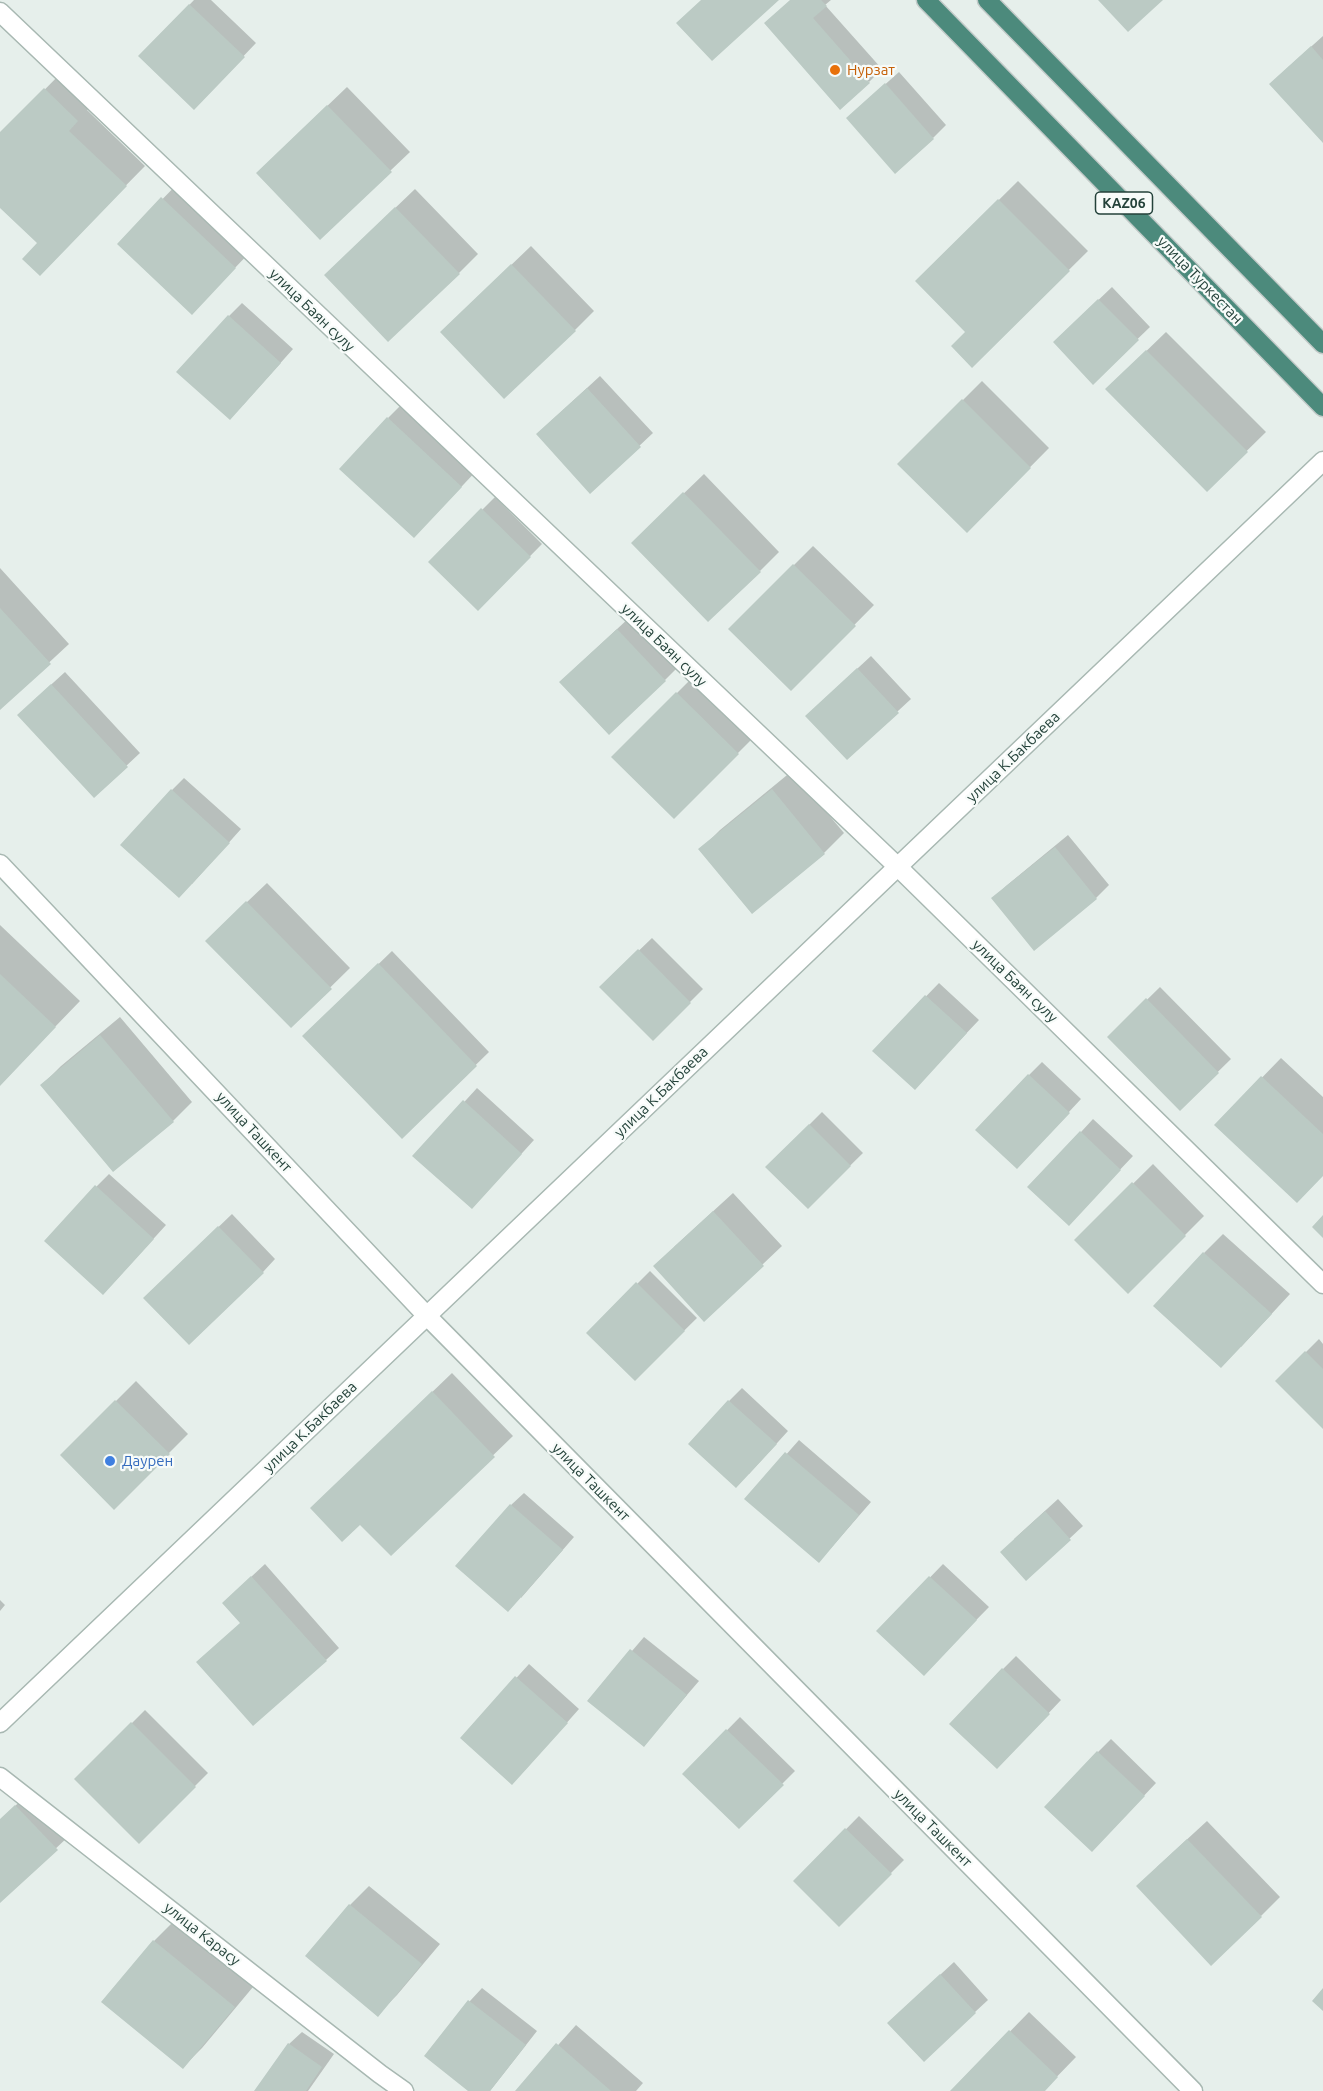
<!DOCTYPE html>
<meta charset="utf-8">
<style>
body{margin:0}
canvas{display:block;background:#e6efeb}
</style>
<canvas width="1323" height="2091"></canvas>
<script>
const ctx = document.querySelector('canvas').getContext('2d');
ctx.lineJoin = 'round';
function fill(path, color) { ctx.fillStyle = color; ctx.fill(path, 'evenodd'); }
function strokePath(path, color, width, dash) { ctx.strokeStyle = color; ctx.lineWidth = width; ctx.lineCap = dash ? 'butt' : 'round'; ctx.setLineDash(dash || []); ctx.stroke(path); }
function drawText(font, color, halo, rows, align = 'center') {
  ctx.font = font + ' Ubuntu,sans-serif'; ctx.lineWidth = 4.5; ctx.setLineDash([]); ctx.textBaseline = 'middle'; ctx.strokeStyle = halo; ctx.fillStyle = color; for (const [text, x, y, turn = 0] of rows) {
    ctx.save(); ctx.translate(x, y); ctx.rotate((+turn || 0) * Math.PI / 180); ctx.textAlign = isNaN(turn) ? turn : align; if (halo) ctx.strokeText(text, 0, 0); ctx.fillText(text, 0, 0); ctx.restore();
  }
}
fill(new Path2D(`
 M 194,0 L 211,0 L 256,43 L 194,108 L 140,56 Z
 M 790,0 L 831,0 L 825,5 L 882,69 L 869,82 Z
 M 1323,36 L 1323,141 L 1284,71 Z
 M 64,70 L 96,101 L 87,110 L 145,166 L 39,274 L 39,243 L 0,206 L 0,135 Z
 M 899,72 L 946,125 L 933,138 L 861,106 Z
 M 347,87 L 410,152 L 390,171 L 277,154 Z
 M 182,179 L 254,248 L 211,293 L 119,244 Z
 M 1018,181 L 1088,251 L 972,366 L 967,332 L 917,281 Z
 M 415,189 L 478,254 L 459,273 L 345,256 Z
 M 531,246 L 594,311 L 575,330 L 461,313 Z
 M 1112,287 L 1150,327 L 1093,382 L 1068,329 Z
 M 242,303 L 293,349 L 243,405 L 229,316 Z
 M 1166,332 L 1266,432 L 1207,490 L 1107,389 Z
 M 600,376 L 653,433 L 590,492 L 551,421 Z
 M 982,381 L 1049,448 L 967,531 L 899,464 Z
 M 407,399 L 480,467 L 433,517 L 388,418 Z
 M 704,474 L 779,552 L 760,571 L 652,524 Z
 M 495,497 L 542,544 L 478,609 L 430,562 Z
 M 813,546 L 874,605 L 791,689 L 730,629 Z
 M 0,568 L 69,644 L 0,708 Z
 M 630,617 L 678,667 L 665,680 L 574,669 Z
 M 871,656 L 911,699 L 847,758 L 820,703 Z
 M 65,672 L 140,753 L 94,796 L 32,702 Z
 M 696,674 L 757,734 L 674,817 L 613,757 Z
 M 792,771 L 844,833 L 824,853 L 752,912 L 701,849 L 720,830 Z
 M 184,778 L 241,829 L 192,884 L 172,790 Z
 M 1068,835 L 1109,885 L 1096,898 L 1034,948 L 993,899 L 1006,886 Z
 M 267,883 L 350,968 L 291,1026 L 226,922 Z
 M 0,925 L 80,1001 L 0,1084 Z
 M 652,938 L 703,989 L 653,1039 L 601,987 Z
 M 392,951 L 489,1052 L 402,1137 L 304,1036 Z
 M 939,983 L 979,1020 L 927,1075 L 874,1050 Z
 M 1160,987 L 1231,1059 L 1180,1109 L 1109,1037 Z
 M 120,1017 L 192,1102 L 173,1121 L 42,1085 L 61,1066 Z
 M 1281,1058 L 1323,1097 L 1323,1175 L 1216,1125 Z
 M 1042,1062 L 1081,1099 L 1030,1154 L 1029,1075 Z
 M 477,1088 L 534,1140 L 484,1195 L 415,1156 Z
 M 822,1112 L 863,1153 L 808,1207 L 767,1167 Z
 M 1093,1119 L 1133,1156 L 1081,1211 L 1081,1132 Z
 M 1153,1164 L 1204,1216 L 1128,1292 L 1076,1240 Z
 M 109,1174 L 166,1225 L 116,1280 L 96,1187 Z
 M 733,1193 L 782,1246 L 704,1320 L 674,1247 Z
 M 232,1214 L 275,1259 L 263,1272 L 158,1285 Z
 M 1223,1234 L 1290,1294 L 1241,1347 L 1204,1253 Z
 M 650,1271 L 697,1318 L 635,1379 L 588,1333 Z
 M 1319,1339 L 1323,1344 L 1323,1427 L 1277,1381 Z
 M 452,1373 L 513,1436 L 391,1554 L 331,1489 Z
 M 136,1381 L 188,1434 L 114,1508 L 62,1455 Z
 M 742,1388 L 788,1431 L 749,1474 L 729,1401 Z
 M 799,1440 L 871,1502 L 831,1548 L 747,1499 Z
 M 524,1493 L 574,1537 L 521,1598 L 511,1505 Z
 M 1058,1499 L 1083,1526 L 1026,1579 L 1014,1539 Z
 M 265,1564 L 339,1648 L 326,1660 L 241,1622 L 237,1590 Z
 M 943,1564 L 989,1607 L 936,1661 L 878,1631 Z
 M 0,1600 L 5,1605 L 0,1611 Z
 M 644,1637 L 699,1681 L 644,1745 L 589,1701 Z
 M 1016,1656 L 1061,1700 L 1010,1754 L 1003,1669 Z
 M 529,1664 L 579,1709 L 525,1770 L 462,1738 Z
 M 145,1710 L 208,1773 L 139,1842 L 76,1779 Z
 M 740,1717 L 795,1771 L 739,1827 L 684,1774 Z
 M 1111,1739 L 1156,1783 L 1105,1837 L 1098,1752 Z
 M 29,1793 L 69,1836 L 0,1901 L 0,1820 Z
 M 859,1816 L 904,1860 L 839,1925 L 795,1881 Z
 M 1207,1821 L 1280,1897 L 1261,1916 L 1157,1867 Z
 M 369,1886 L 440,1944 L 397,1995 L 378,2014 L 307,1956 L 350,1905 Z
 M 173,1922 L 253,1987 L 202,2048 L 183,2067 L 154,1941 Z
 M 954,1962 L 988,2000 L 975,2012 L 902,2010 Z
 M 482,1988 L 537,2031 L 490,2091 L 470,2091 L 426,2056 L 470,2001 Z
 M 1029,2012 L 1076,2057 L 1043,2091 L 952,2091 Z
 M 576,2025 L 643,2083 L 636,2091 L 517,2091 Z
 M 302,2032 L 334,2054 L 308,2091 L 256,2091 L 289,2044 Z`), '#0003');
fill(new Path2D(`
 M 701,0 L 779,0 L 712,61 L 676,23 Z
 M 790,0 L 821,0 L 827,6 L 813,18 L 870,83 L 840,110 L 764,23 Z
 M 1098,0 L 1163,0 L 1128,32 Z
 M 189,4 L 245,57 L 194,110 L 138,56 Z
 M 1311,46 L 1323,60 L 1323,143 L 1269,84 Z
 M 885,83 L 934,139 L 895,174 L 846,118 Z
 M 44,88 L 78,121 L 69,131 L 127,186 L 40,276 L 22,259 L 37,243 L 0,208 L 0,132 Z
 M 327,105 L 392,172 L 320,240 L 256,173 Z
 M 161,197 L 236,268 L 192,315 L 117,244 Z
 M 998,199 L 1070,271 L 972,368 L 951,346 L 965,332 L 915,281 Z
 M 395,207 L 460,274 L 388,342 L 324,275 Z
 M 511,264 L 576,331 L 504,399 L 440,332 Z
 M 1098,299 L 1139,340 L 1093,385 L 1053,342 Z
 M 228,315 L 281,363 L 230,420 L 176,372 Z
 M 1146,350 L 1248,452 L 1207,492 L 1105,389 Z
 M 587,388 L 641,447 L 590,494 L 536,434 Z
 M 962,399 L 1031,468 L 967,533 L 897,464 Z
 M 387,417 L 462,487 L 414,538 L 339,469 Z
 M 683,492 L 761,572 L 708,622 L 631,543 Z
 M 481,508 L 531,557 L 478,611 L 428,562 Z
 M 793,564 L 856,626 L 791,691 L 728,629 Z
 M 0,608 L 51,664 L 0,710 Z
 M 617,629 L 666,681 L 609,735 L 559,682 Z
 M 857,668 L 899,713 L 847,760 L 805,716 Z
 M 51,684 L 128,767 L 94,798 L 17,715 Z
 M 676,692 L 739,754 L 674,819 L 611,757 Z
 M 171,789 L 230,843 L 179,898 L 120,845 Z
 M 772,789 L 825,854 L 752,914 L 698,849 Z
 M 1055,847 L 1097,899 L 1034,951 L 991,898 Z
 M 246,901 L 332,989 L 291,1028 L 205,941 Z
 M 638,949 L 691,1003 L 653,1041 L 599,987 Z
 M 378,963 L 477,1066 L 402,1139 L 302,1036 Z
 M 0,974 L 56,1027 L 0,1086 Z
 M 925,995 L 967,1033 L 915,1090 L 872,1051 Z
 M 1146,998 L 1219,1073 L 1180,1111 L 1107,1037 Z
 M 100,1035 L 174,1122 L 113,1172 L 40,1085 Z
 M 1028,1074 L 1070,1113 L 1017,1169 L 975,1130 Z
 M 1261,1076 L 1323,1134 L 1323,1176 L 1297,1203 L 1214,1125 Z
 M 463,1100 L 522,1154 L 472,1209 L 412,1156 Z
 M 809,1124 L 851,1166 L 808,1209 L 765,1167 Z
 M 1080,1131 L 1121,1170 L 1069,1226 L 1027,1187 Z
 M 1132,1182 L 1186,1236 L 1128,1294 L 1074,1240 Z
 M 95,1185 L 154,1239 L 103,1295 L 44,1241 Z
 M 713,1211 L 764,1266 L 704,1322 L 653,1266 Z
 M 1323,1215 L 1323,1238 L 1312,1227 Z
 M 218,1226 L 264,1273 L 189,1345 L 143,1298 Z
 M 1203,1252 L 1272,1314 L 1221,1368 L 1153,1306 Z
 M 636,1282 L 685,1331 L 635,1381 L 586,1333 Z
 M 1305,1351 L 1323,1369 L 1323,1429 L 1275,1381 Z
 M 432,1391 L 495,1457 L 391,1556 L 360,1525 L 342,1542 L 310,1508 Z
 M 115,1400 L 170,1454 L 114,1510 L 60,1455 Z
 M 728,1400 L 777,1444 L 736,1488 L 688,1444 Z
 M 785,1452 L 859,1515 L 819,1563 L 744,1499 Z
 M 510,1504 L 563,1550 L 508,1612 L 455,1566 Z
 M 1045,1511 L 1071,1540 L 1026,1581 L 1000,1552 Z
 M 251,1576 L 327,1661 L 253,1726 L 196,1662 L 240,1623 L 222,1603 Z
 M 929,1576 L 977,1620 L 924,1676 L 876,1631 Z
 M 630,1649 L 687,1695 L 644,1747 L 587,1701 Z
 M 1002,1668 L 1050,1714 L 997,1769 L 949,1724 Z
 M 515,1676 L 568,1723 L 512,1785 L 460,1738 Z
 M 131,1722 L 196,1787 L 139,1844 L 74,1779 Z
 M 726,1729 L 784,1785 L 739,1829 L 682,1774 Z
 M 1097,1751 L 1145,1796 L 1092,1852 L 1044,1807 Z
 M 15,1805 L 58,1850 L 0,1903 L 0,1819 Z
 M 845,1828 L 892,1874 L 839,1927 L 793,1881 Z
 M 1187,1839 L 1262,1917 L 1211,1966 L 1136,1886 Z
 M 349,1904 L 422,1964 L 378,2017 L 305,1956 Z
 M 153,1940 L 235,2007 L 183,2069 L 101,2002 Z
 M 940,1974 L 976,2013 L 924,2062 L 887,2023 Z
 M 1323,1988 L 1323,2011 L 1312,2001 Z
 M 468,2000 L 526,2045 L 490,2091 L 468,2091 L 424,2056 Z
 M 1009,2030 L 1058,2077 L 1045,2091 L 950,2091 Z
 M 288,2043 L 322,2067 L 306,2091 L 254,2091 Z
 M 556,2043 L 611,2091 L 515,2091 Z`), '#bbcac4');
const minor = new Path2D(`
 M 0,12 L 898,867 L 1323,1284
 M 0,864 L 427,1316 L 1193,2091
 M 0,1777 L 380,2074 L 404,2091`);
const tertiary = new Path2D(`
 M 0,1723 L 1323,461`);
const trunk = new Path2D(`
 M 926,0 L 1323,407
 M 987,0 L 1323,344`);
strokePath(minor, '#a8b8b2', 21);
strokePath(tertiary, '#a8b8b2', 21);
strokePath(trunk, '#c2cac8', 21);
strokePath(minor, '#fff', 18);
strokePath(tertiary, '#fff', 18);
strokePath(trunk, '#4c8a7c', 18);
for (const [x, y, r, color] of [
 [835,70,6,"#e8710a"],
 [110,1461,6,"#3f7fe0"]
]) { const dot = new Path2D(); dot.arc(x, y, r, 0, 2 * Math.PI); ctx.fillStyle = color; ctx.fill(dot); strokePath(dot, '#f7fbf9', 2); }
for (const [x, y, w] of [
 [1124,203,57]
]) { const box = new Path2D(); box.roundRect(x - w / 2, y - 11, w, 22, 4.5); ctx.fillStyle = '#f7fbf9'; ctx.fill(box); strokePath(box, '#24423a', 1.5); }
drawText('bold 14px', '#24423a', null, [
 ["KАZ06",1124,203]
]);
drawText('15px', '#c56008', '#f7fbf9', [
 ["Нурзат",847,70]
], 'left');
drawText('15px', '#24423a', '#f7fbf9', [
 ["улица Туркестан",1200,280,46],
 ["улица Баян сулу",312,310,44],
 ["улица Баян сулу",664,645,44],
 ["улица К.Бакбаева",1013,757,-44],
 ["улица Баян сулу",1015,981,44],
 ["улица К.Бакбаева",661,1092,-44],
 ["улица Ташкент",254,1132,47],
 ["улица К.Бакбаева",310,1427,-44],
 ["улица Ташкент",591,1482,45],
 ["улица Ташкент",933,1828,45],
 ["улица Карасу",202,1934,38]
]);
drawText('15px', '#366cbe', '#f7fbf9', [
 ["Даурен",122,1461]
], 'left');
</script>
